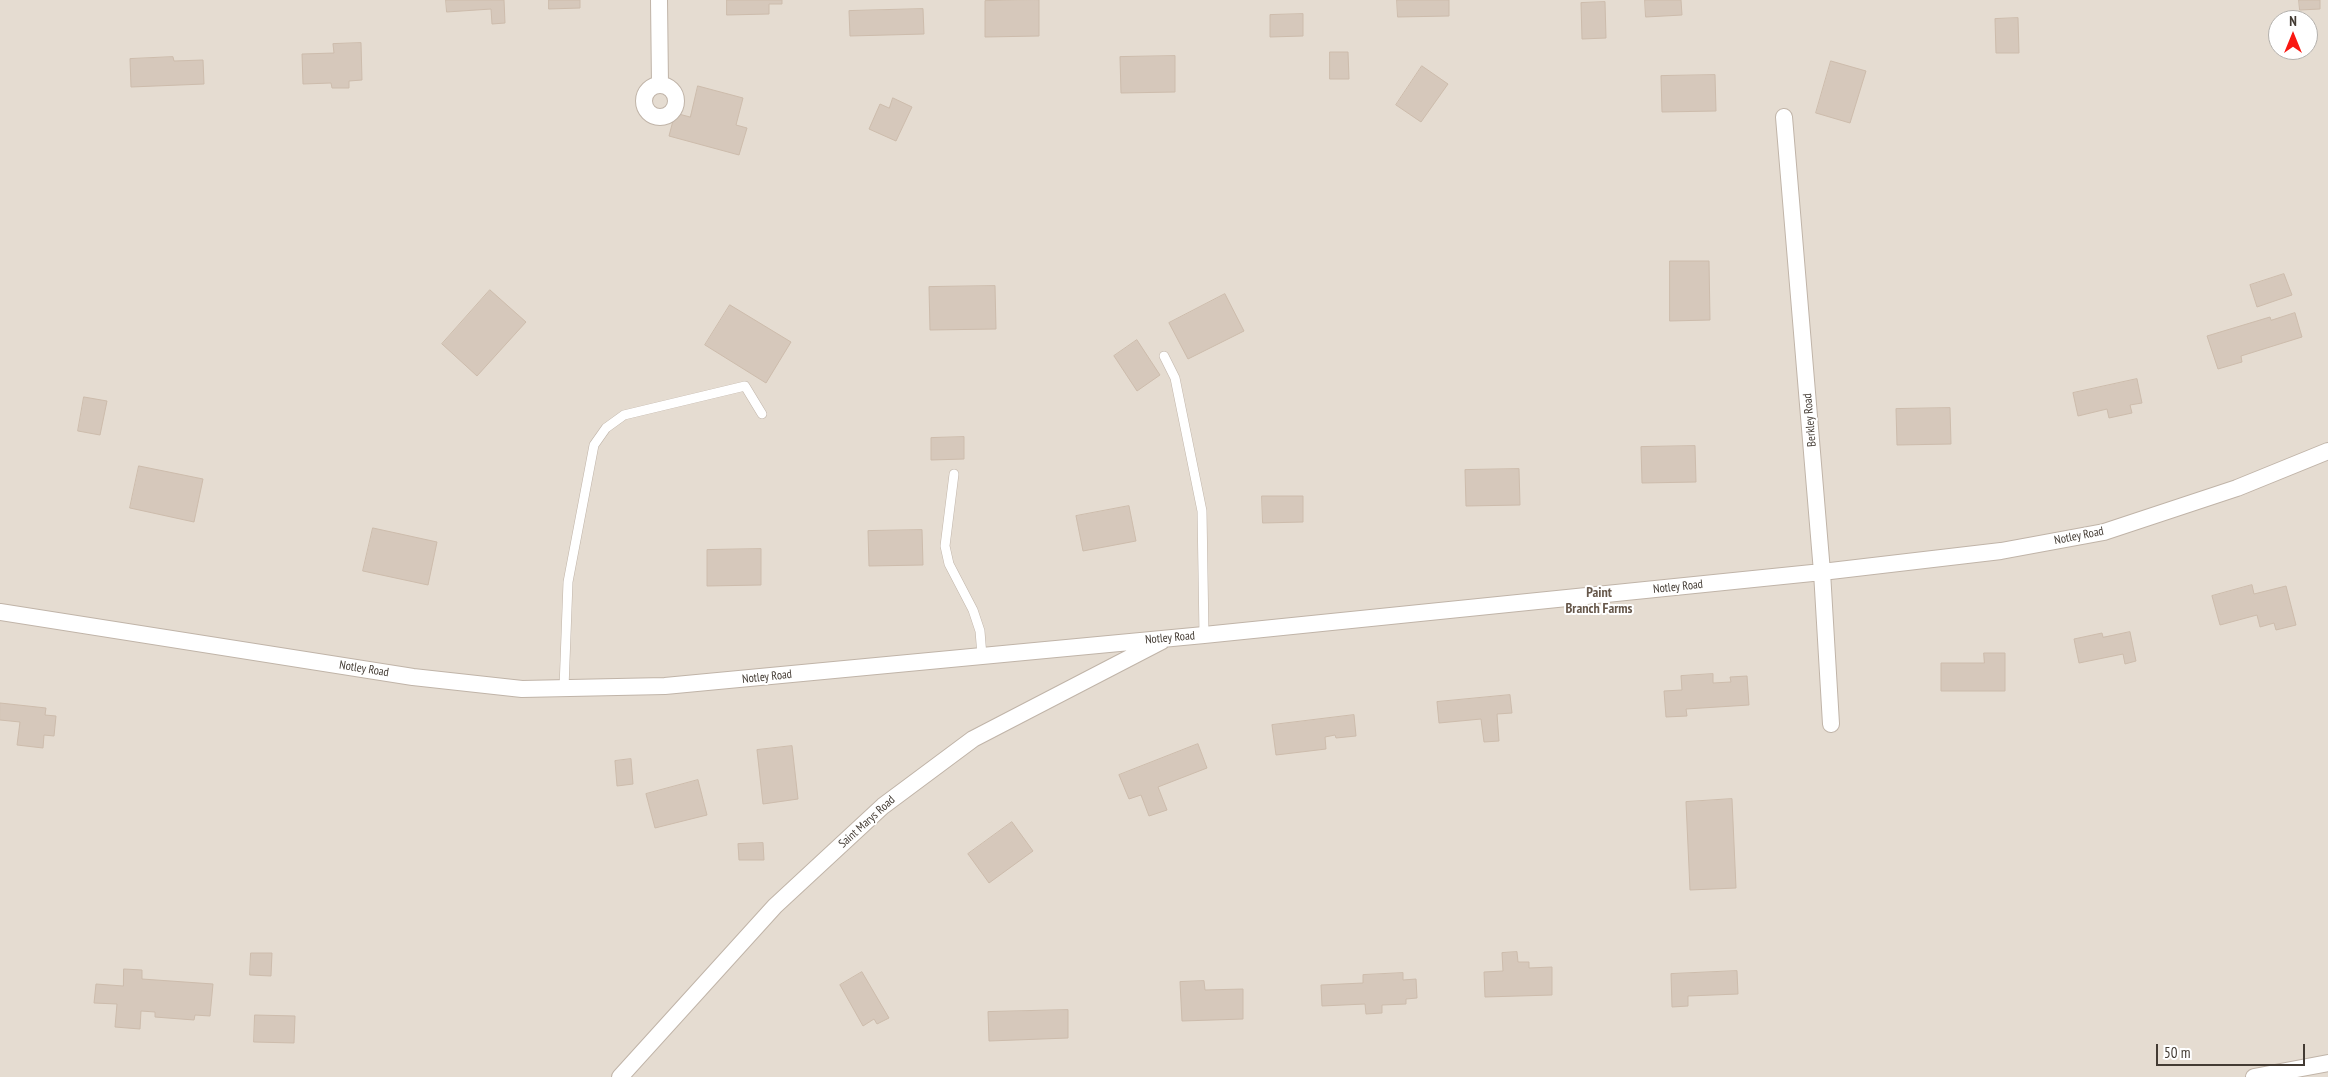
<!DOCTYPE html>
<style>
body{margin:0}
#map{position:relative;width:2328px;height:1077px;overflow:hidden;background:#f1ebe3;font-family:"PT Sans Narrow",sans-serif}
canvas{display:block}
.north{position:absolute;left:2268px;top:10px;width:50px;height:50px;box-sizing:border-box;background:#fff;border:1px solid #b4b1ad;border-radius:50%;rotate:0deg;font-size:14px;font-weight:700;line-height:20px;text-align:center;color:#433b33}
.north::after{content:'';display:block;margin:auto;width:18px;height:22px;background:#f91812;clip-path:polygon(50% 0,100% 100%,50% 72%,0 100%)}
.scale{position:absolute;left:2156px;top:1044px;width:149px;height:22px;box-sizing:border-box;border:2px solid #433b33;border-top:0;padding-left:6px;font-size:15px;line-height:18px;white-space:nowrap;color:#433b33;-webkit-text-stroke:4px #fff;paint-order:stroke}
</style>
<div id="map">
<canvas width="2328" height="1077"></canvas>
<div class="north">N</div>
<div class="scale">50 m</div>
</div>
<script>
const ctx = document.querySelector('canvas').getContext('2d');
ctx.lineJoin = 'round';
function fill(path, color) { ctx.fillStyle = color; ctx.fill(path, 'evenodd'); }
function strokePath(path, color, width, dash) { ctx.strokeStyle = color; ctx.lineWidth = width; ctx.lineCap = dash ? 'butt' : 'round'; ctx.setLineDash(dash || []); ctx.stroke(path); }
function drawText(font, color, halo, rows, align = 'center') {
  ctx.font = font + ' "PT Sans Narrow",sans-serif'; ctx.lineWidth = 4; ctx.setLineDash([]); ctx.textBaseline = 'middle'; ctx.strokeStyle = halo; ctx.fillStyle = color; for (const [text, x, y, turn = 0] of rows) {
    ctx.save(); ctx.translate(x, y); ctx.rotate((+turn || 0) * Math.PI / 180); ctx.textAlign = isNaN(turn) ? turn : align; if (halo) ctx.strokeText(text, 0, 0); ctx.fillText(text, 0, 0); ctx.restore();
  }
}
fill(new Path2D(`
 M 0,0 L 2328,0 L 2328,1077 L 0,1077 ZM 2278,20 L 2308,20 L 2308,50 L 2278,50 Z`), '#e5dcd1');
const building = new Path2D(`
 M 446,0 L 504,0 L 505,23 L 492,24 L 491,9 L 447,12 Z
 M 549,0 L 580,0 L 580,8 L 549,9 Z
 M 727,0 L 782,0 L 782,4 L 769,4 L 769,14 L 727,15 Z
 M 1039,0 L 1039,36 L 985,37 L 985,1 Z
 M 1397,0 L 1449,0 L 1449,16 L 1398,17 Z
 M 1645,0 L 1681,0 L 1682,15 L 1646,17 Z
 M 2299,0 L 2320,0 L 2320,9 L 2300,10 Z
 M 1605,2 L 1606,38 L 1582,39 L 1581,3 Z
 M 923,9 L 924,34 L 850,36 L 849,11 Z
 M 1303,14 L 1303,36 L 1270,37 L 1270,15 Z
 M 2018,18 L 2019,53 L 1996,53 L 1995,19 Z
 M 361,43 L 362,80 L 349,81 L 349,88 L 332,88 L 331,83 L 303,84 L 302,54 L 334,53 L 333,44 Z
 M 1330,52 L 1348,52 L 1349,79 L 1330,79 Z
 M 1175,56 L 1175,92 L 1121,93 L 1120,57 Z
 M 173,57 L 174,61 L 203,60 L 204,84 L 131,87 L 130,59 Z
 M 1831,61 L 1866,71 L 1850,123 L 1816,113 Z
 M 1422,66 L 1448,84 L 1421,122 L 1396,105 Z
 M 1715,75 L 1716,111 L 1662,112 L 1661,76 Z
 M 698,86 L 743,98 L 736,125 L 747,128 L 739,155 L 669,136 L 675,113 L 690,117 Z
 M 893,98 L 912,107 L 896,141 L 869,129 L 880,104 L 889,108 Z
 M 1670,261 L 1709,261 L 1710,320 L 1670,321 Z
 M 2284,274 L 2292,295 L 2257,307 L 2250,285 Z
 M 995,286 L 996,329 L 930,330 L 929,287 Z
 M 490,290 L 526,322 L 477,376 L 442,344 Z
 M 1225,294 L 1244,331 L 1188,359 L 1169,323 Z
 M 730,305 L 791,342 L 766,383 L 705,345 Z
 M 2295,313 L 2302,337 L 2241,356 L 2242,362 L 2218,369 L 2207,336 L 2270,317 L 2271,320 Z
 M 1137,340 L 1160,375 L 1137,391 L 1114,356 Z
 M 2137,379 L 2142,403 L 2130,405 L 2132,413 L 2109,418 L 2107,409 L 2078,416 L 2073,393 Z
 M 84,397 L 107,401 L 100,435 L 78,431 Z
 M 1950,408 L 1951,444 L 1897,445 L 1896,409 Z
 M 964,437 L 964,459 L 931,460 L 931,438 Z
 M 1695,446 L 1696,482 L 1642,483 L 1641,447 Z
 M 139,466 L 203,479 L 194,522 L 130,508 Z
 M 1519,469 L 1520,505 L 1466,506 L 1465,470 Z
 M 1262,496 L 1303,496 L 1303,522 L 1263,523 Z
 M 1129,506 L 1136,541 L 1083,551 L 1076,516 Z
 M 373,528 L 437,542 L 428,585 L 363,571 Z
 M 922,530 L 923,565 L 869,566 L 868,531 Z
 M 761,549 L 761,585 L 707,586 L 707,550 Z
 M 2252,585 L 2254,594 L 2286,586 L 2296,625 L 2276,630 L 2274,623 L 2260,627 L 2257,615 L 2220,625 L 2212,596 Z
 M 2130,632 L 2136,661 L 2125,664 L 2123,654 L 2079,663 L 2074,639 L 2102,633 L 2103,637 Z
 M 1984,653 L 2005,653 L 2005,691 L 1941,691 L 1941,663 L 1984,663 Z
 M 1713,674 L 1713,683 L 1731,682 L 1730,677 L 1747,676 L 1749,705 L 1686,709 L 1687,716 L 1666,717 L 1664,691 L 1682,690 L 1681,676 Z
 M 1510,695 L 1512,713 L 1497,714 L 1499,741 L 1484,742 L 1481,719 L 1439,723 L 1437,702 Z
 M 0,703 L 46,708 L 45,715 L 56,716 L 54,736 L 44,735 L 43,748 L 17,745 L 20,722 L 0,720 Z
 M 1354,715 L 1356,736 L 1336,738 L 1335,735 L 1325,737 L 1326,749 L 1276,755 L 1272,725 Z
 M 1198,744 L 1207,768 L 1158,787 L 1167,810 L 1149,816 L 1141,795 L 1129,799 L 1119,775 Z
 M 792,746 L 798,799 L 763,804 L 757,750 Z
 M 631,759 L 633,784 L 617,786 L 615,761 Z
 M 698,780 L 707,815 L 655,828 L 646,794 Z
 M 1732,799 L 1736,888 L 1690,890 L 1686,802 Z
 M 1012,822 L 1033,851 L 989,883 L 968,854 Z
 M 763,843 L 764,860 L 739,860 L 738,844 Z
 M 1517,952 L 1518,962 L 1529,962 L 1529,968 L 1552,967 L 1552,995 L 1485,997 L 1484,972 L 1503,971 L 1502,953 Z
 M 251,953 L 272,953 L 271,976 L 250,975 Z
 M 124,969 L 142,970 L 142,979 L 213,984 L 210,1016 L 195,1015 L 194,1020 L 155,1017 L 155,1012 L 141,1011 L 140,1029 L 115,1027 L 117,1004 L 94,1003 L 96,984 L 123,986 Z
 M 1737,971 L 1738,994 L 1688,996 L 1688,1006 L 1672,1007 L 1671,974 Z
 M 862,972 L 889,1018 L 877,1024 L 874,1019 L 863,1026 L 840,985 Z
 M 1403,973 L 1403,980 L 1416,979 L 1417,998 L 1406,999 L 1406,1004 L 1382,1005 L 1382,1013 L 1366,1014 L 1365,1004 L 1322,1006 L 1321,985 L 1363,983 L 1363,975 Z
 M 1204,981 L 1205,990 L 1243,989 L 1243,1019 L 1182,1021 L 1180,982 Z
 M 1068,1010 L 1068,1038 L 989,1041 L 988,1012 Z
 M 255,1015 L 295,1016 L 294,1043 L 254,1042 Z`);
fill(building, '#d6c8bb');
strokePath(building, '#cdbcac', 1);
const lane = new Path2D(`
 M 1164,356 L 1175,378 L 1202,511 L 1204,635
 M 954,474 L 945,546 L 949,564 L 973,610 L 980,631 L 982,656
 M 564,688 L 568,582 L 594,445 L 606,428 L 624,415 L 745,386 L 762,414`);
const street = new Path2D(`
 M 659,0 L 660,84
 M644 101a16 16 0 1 1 32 0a16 16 0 1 1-32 0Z
 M 1784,117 L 1822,572 L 1831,724
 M 0,612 L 413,677 L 522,689 L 665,686 L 1204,635 L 1822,572 L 2001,551 L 2104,532 L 2237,488 L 2328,451
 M 620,1077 L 775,906 L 883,806 L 973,739 L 1162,641
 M 2254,1077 L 2328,1063`);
strokePath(lane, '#c0b4a8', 10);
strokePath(street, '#c0b4a8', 18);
strokePath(lane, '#fff', 9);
strokePath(street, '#fff', 16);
drawText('12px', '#433b33', '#fff', [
 ["Berkley Road",1810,420,-95],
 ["Notley Road",2079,536,-11],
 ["Notley Road",1678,587,-6],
 ["Notley Road",1170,638,-5],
 ["Notley Road",364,669,9],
 ["Notley Road",767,677,-6],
 ["Saint Marys Road",867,822,-42]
]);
drawText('bold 14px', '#66574a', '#fff', [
 ["Paint",1599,593],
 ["Branch Farms",1599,609]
]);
</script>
